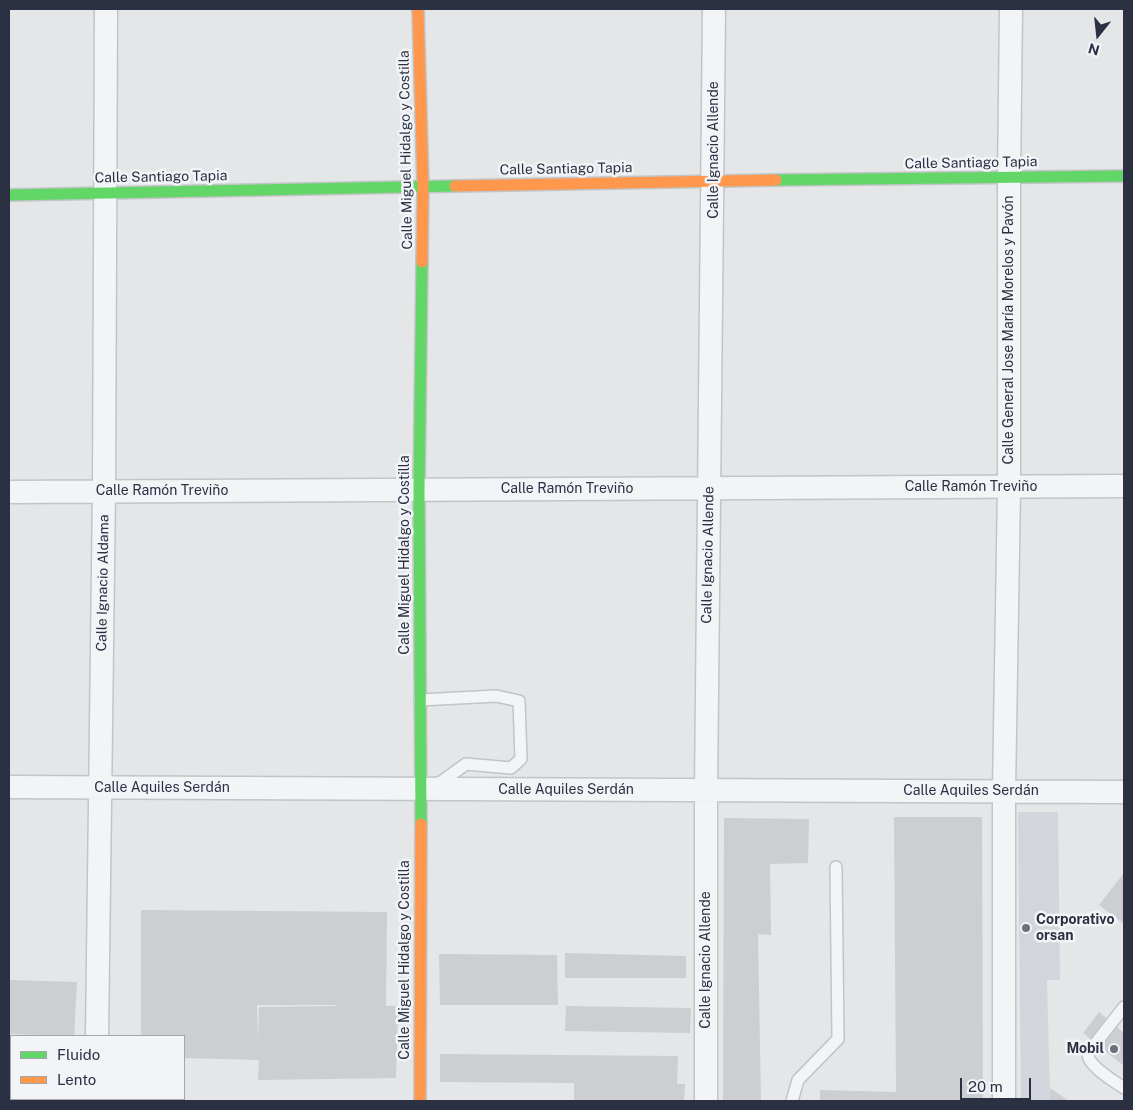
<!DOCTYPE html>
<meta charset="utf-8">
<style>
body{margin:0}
#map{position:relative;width:1133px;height:1110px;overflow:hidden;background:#e4e6e8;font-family:"Public Sans",sans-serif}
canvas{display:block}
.frame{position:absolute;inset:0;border:10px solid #2b3142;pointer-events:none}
.legend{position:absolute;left:10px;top:1035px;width:175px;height:65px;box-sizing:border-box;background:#f2f4f8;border:1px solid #a2a6af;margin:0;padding:6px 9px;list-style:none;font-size:15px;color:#2b3142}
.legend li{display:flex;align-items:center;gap:10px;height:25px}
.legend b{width:25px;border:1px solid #a2a6af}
.north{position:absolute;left:1073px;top:10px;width:50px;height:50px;-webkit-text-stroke:4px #f2f4f8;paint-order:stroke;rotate:196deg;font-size:14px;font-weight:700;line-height:20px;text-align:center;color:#2b3142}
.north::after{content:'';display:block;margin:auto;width:18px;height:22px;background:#2b3142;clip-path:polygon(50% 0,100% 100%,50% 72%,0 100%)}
.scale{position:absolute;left:960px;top:1078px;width:71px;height:22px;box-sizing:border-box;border:2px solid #2b3142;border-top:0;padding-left:6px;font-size:15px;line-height:18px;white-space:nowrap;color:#2b3142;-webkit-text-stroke:4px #f2f4f8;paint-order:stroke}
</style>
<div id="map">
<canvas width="1133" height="1110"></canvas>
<div class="frame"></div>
<ul class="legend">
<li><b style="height:6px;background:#63d668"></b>Fluido</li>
<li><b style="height:6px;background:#ff974d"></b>Lento</li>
</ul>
<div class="north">N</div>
<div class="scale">20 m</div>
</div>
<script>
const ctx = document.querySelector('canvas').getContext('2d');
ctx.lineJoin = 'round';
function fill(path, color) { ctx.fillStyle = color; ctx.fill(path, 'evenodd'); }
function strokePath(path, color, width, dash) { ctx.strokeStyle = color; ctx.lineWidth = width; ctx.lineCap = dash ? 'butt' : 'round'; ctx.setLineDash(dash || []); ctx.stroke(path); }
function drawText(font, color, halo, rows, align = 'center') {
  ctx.font = font + ' "Public Sans",sans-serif'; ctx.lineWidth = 5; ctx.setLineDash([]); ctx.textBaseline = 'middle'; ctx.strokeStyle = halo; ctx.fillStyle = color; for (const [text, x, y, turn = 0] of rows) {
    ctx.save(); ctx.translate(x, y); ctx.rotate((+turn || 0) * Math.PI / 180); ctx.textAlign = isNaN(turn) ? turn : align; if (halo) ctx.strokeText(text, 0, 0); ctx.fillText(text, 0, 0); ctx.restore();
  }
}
fill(new Path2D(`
 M 1018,812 L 1058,812 L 1060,980 L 1047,980 L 1050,1101 L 1021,1101 Z`), '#d2d5db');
fill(new Path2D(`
 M 894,817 L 982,817 L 983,1101 L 820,1101 L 820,1090 L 896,1092 Z
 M 724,818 L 809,819 L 808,863 L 770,864 L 771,935 L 758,934 L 761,1101 L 723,1101 Z
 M 1124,873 L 1124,924 L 1099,905 Z
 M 141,910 L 387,912 L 386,1006 L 398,1006 L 396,1078 L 258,1080 L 259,1060 L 184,1058 L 184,1036 L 141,1036 ZM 257,1005 L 336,1005 L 336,1006 L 259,1007 L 258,1042 Z
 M 565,953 L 686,956 L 686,978 L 565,978 Z
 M 439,954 L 557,955 L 558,1005 L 440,1005 Z
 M 9,980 L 77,982 L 74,1036 L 9,1034 Z
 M 566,1006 L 691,1008 L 690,1033 L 565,1031 Z
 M 1099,1012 L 1124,1033 L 1124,1066 L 1083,1033 Z
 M 440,1054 L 678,1056 L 677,1084 L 685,1084 L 684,1101 L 574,1101 L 574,1083 L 440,1082 Z
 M 9,1079 L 11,1079 L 11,1099 L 34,1099 L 34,1101 L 9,1101 Z
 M 1050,1088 L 1069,1101 L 1050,1101 Z`), '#ccced1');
const lane = new Path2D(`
 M 420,700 L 496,696 L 519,701 L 521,759 L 511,768 L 466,764 L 441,782 L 434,784
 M 1124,1007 L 1088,1053 C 1087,1066 1114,1081 1124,1088
 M 792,1101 L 798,1080 L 838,1039 L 836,867`);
const street = new Path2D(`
 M 9,492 L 1124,486
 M 9,787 L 1124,792
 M 97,1036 L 104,491 L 106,9
 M 96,1101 L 96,1099
 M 706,1101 L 706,790 L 714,9
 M 1004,1101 L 1004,791 L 1009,487 L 1009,177 L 1011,9`);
const fast = new Path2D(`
 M 776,180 L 1124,176
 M 9,195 L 455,186
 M 421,824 L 419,490 L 422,262`);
const slow = new Path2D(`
 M 418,9 L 423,186 L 422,262
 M 455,186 L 776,180
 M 420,1101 L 421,824`);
strokePath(lane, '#c2c4c6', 14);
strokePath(street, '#c2c4c6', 25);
strokePath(fast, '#c2c4c6', 14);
strokePath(slow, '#c2c4c6', 14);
strokePath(lane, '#f3f4f6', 11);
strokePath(street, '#f3f4f6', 22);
strokePath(fast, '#63d668', 11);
strokePath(slow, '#ff974d', 11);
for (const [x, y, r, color] of [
 [1026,928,5,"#6c707c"],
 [1114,1049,5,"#6c707c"]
]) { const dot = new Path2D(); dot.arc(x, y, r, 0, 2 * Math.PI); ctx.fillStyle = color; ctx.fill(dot); strokePath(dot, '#f2f4f8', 2); }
drawText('14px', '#2b3142', '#f2f4f8', [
 ["Calle Miguel Hidalgo y Costilla",406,150,-91],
 ["Calle Ignacio Allende",714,150,-90],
 ["Calle Santiago Tapia",971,163,-1],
 ["Calle Santiago Tapia",566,169,-1],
 ["Calle Santiago Tapia",161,177,-1],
 ["Calle General Jose María Morelos y Pavón",1009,330,-90],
 ["Calle Ramón Treviño",971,487],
 ["Calle Ramón Treviño",567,489],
 ["Calle Ramón Treviño",162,491],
 ["Calle Miguel Hidalgo y Costilla",405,555,-90],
 ["Calle Ignacio Allende",708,555,-89],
 ["Calle Ignacio Aldama",103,583,-89],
 ["Calle Aquiles Serdán",162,788],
 ["Calle Aquiles Serdán",566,790],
 ["Calle Aquiles Serdán",971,791],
 ["Calle Miguel Hidalgo y Costilla",405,960,-90],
 ["Calle Ignacio Allende",706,960,-90]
]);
drawText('bold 14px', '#2b3142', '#f2f4f8', [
 ["Corporativo",1036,920],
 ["orsan",1036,936],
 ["Mobil",1104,1049,"right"]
], 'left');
</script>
